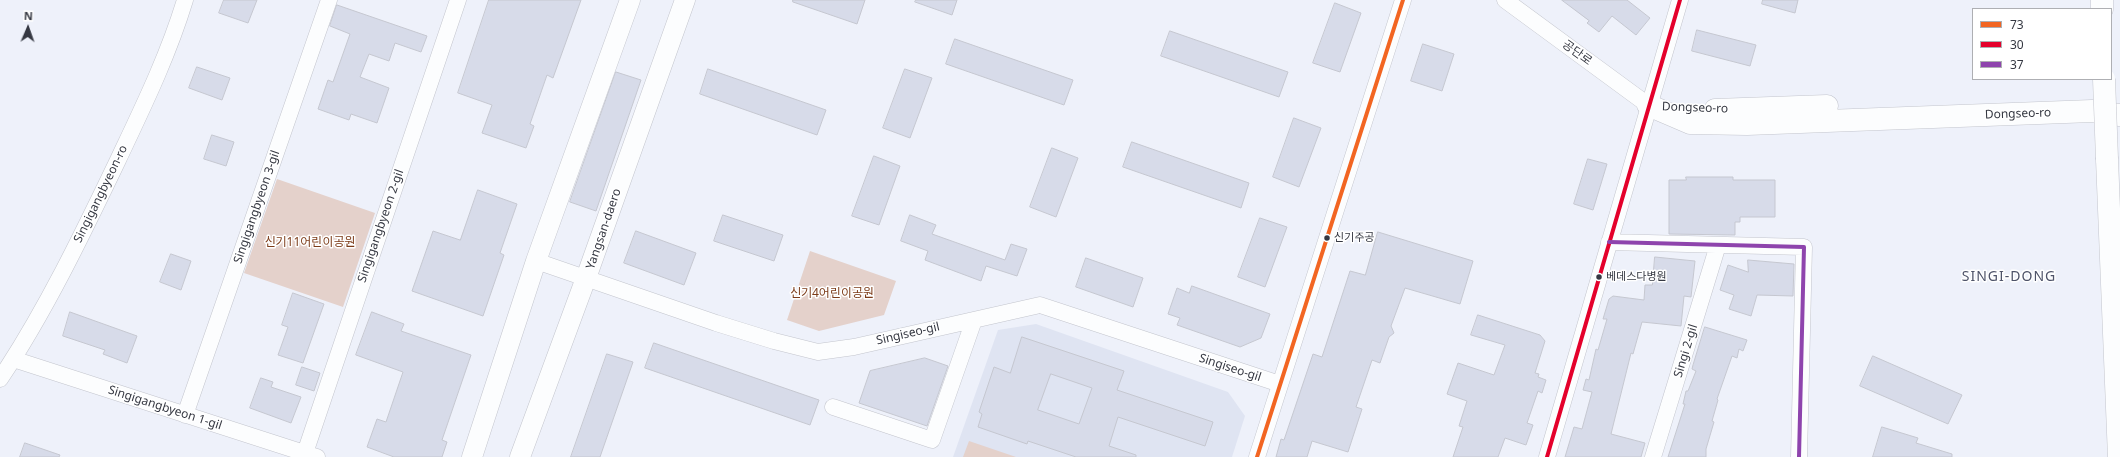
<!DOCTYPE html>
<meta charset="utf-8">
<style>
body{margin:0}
#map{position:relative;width:2120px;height:457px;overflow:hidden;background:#eef1fa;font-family:"Noto Sans",sans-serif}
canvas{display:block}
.legend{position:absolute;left:1972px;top:8px;width:140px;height:72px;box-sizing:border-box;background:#fff;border:1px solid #aeafb3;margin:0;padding:5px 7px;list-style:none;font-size:12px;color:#353842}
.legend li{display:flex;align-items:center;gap:8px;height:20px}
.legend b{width:20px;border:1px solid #aeafb3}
.north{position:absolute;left:8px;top:8px;width:40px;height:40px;-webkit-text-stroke:3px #fff;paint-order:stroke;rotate:2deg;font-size:11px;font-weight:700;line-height:16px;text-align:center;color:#353842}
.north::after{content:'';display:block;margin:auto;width:14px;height:18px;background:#353842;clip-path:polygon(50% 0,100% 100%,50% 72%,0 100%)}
</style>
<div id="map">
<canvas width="2120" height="457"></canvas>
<ul class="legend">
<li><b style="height:5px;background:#f26522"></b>73</li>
<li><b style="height:5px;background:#e4002b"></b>30</li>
<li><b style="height:5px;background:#8e44ad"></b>37</li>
</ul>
<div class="north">N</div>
</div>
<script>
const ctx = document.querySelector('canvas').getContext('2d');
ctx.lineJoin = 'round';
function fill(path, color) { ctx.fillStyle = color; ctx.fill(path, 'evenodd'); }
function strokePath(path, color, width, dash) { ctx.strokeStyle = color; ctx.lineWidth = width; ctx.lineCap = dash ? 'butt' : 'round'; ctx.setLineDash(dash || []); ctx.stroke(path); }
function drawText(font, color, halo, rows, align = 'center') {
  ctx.font = font + ' "Noto Sans","Noto Sans KR",sans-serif'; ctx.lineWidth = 3; ctx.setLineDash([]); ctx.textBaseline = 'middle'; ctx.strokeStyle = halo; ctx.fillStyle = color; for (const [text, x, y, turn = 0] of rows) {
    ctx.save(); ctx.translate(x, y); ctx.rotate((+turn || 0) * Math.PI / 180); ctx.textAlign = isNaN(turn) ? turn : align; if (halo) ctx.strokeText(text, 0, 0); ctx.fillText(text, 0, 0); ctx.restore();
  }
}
fill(new Path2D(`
 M 1036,324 L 1228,392 L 1245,416 L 1232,457 L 953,457 L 998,330 Z`), '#dfe4f2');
fill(new Path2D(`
 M 277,179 L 375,213 L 343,307 L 244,273 Z
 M 810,251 L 896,281 L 884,315 L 819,331 L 787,320 Z
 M 969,441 L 1016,457 L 963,457 Z`), '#e4d1cb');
const building = new Path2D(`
 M 224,0 L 257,0 L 248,23 L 219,13 Z
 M 489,0 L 581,0 L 553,78 L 547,75 L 530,124 L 534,126 L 526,148 L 482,133 L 492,105 L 458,93 Z
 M 793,0 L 865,0 L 857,24 L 793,2 Z
 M 916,0 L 957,0 L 952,15 L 915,2 Z
 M 1562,0 L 1627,0 L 1650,18 L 1636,35 L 1612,16 L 1599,32 L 1587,23 L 1589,21 Z
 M 1763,0 L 1798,0 L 1795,13 L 1762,4 Z
 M 1335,3 L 1361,13 L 1340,72 L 1313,63 Z
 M 337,5 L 427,36 L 421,52 L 395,43 L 389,61 L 369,54 L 360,77 L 389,88 L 377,123 L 351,114 L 349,120 L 318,109 L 328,80 L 333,82 L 350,34 L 330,26 Z
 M 1697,30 L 1756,45 L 1750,66 L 1692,51 Z
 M 1170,31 L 1288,72 L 1279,97 L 1161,56 Z
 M 955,39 L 1073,80 L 1064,105 L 946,64 Z
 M 1423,44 L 1454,54 L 1442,91 L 1411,81 Z
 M 197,67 L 230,78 L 222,100 L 189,88 Z
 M 708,69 L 826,110 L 817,135 L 700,94 Z
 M 905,69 L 932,78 L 910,138 L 883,128 Z
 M 616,72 L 641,80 L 596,211 L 570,202 Z
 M 1294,118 L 1321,128 L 1299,187 L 1273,177 Z
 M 212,135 L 234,142 L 226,166 L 204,159 Z
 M 1132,142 L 1249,183 L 1241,208 L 1123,167 Z
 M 1052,148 L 1078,158 L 1056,217 L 1030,207 Z
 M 874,156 L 900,166 L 879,225 L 852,216 Z
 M 1588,159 L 1607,164 L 1593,210 L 1574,204 Z
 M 1686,177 L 1733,177 L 1733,180 L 1775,180 L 1775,217 L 1740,217 L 1740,222 L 1735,222 L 1735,235 L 1669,234 L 1669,180 L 1686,180 Z
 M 478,190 L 517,204 L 500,253 L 504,255 L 483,316 L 412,291 L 433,231 L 460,240 Z
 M 723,215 L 783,235 L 774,261 L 714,241 Z
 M 910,215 L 936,225 L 932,234 L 1005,260 L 1011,244 L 1027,249 L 1017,276 L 986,266 L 981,281 L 925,260 L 928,251 L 901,241 Z
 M 1260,218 L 1287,227 L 1265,287 L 1238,277 Z
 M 636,231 L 696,253 L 684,285 L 624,263 Z
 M 1378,232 L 1473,261 L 1460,304 L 1405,288 L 1391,326 L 1394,333 L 1389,337 L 1380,363 L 1372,360 L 1356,407 L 1362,409 L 1348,452 L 1312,441 L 1307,457 L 1276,457 L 1281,439 L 1284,440 L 1313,354 L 1322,357 L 1350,271 L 1365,275 Z
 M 171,254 L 191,261 L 181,290 L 160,282 Z
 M 1655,257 L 1695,261 L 1691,297 L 1684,296 L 1681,326 L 1642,322 L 1633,354 L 1631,353 L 1611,434 L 1645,443 L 1641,457 L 1565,457 L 1574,427 L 1582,429 L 1592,392 L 1583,390 L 1586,379 L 1589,380 L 1596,349 L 1598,350 L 1607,319 L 1603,319 L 1609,299 L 1613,296 L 1644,300 L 1645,285 L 1652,285 Z
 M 1086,258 L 1143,278 L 1133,307 L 1076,287 Z
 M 1748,260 L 1794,264 L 1793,296 L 1757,295 L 1751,316 L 1729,309 L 1734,295 L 1720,290 L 1728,265 L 1748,272 Z
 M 1192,286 L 1270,314 L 1261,338 L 1240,347 L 1177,325 L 1180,318 L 1168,314 L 1177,288 L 1189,293 Z
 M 293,293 L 324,304 L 303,363 L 278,355 L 288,327 L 282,325 Z
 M 70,312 L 137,336 L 127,363 L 103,354 L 105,350 L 63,336 Z
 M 372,312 L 404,324 L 401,331 L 471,355 L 442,440 L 447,442 L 442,457 L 394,457 L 367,447 L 377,419 L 386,422 L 403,372 L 356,355 Z
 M 1478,315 L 1540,335 L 1545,341 L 1535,373 L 1539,374 L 1538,377 L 1546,380 L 1542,393 L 1538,391 L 1527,423 L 1533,425 L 1526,445 L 1505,438 L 1498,457 L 1453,457 L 1463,427 L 1459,426 L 1467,401 L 1447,394 L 1458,363 L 1494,375 L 1505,345 L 1471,335 Z
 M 1705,327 L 1747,340 L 1743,351 L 1739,349 L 1737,358 L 1732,356 L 1717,399 L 1718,400 L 1712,421 L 1714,422 L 1706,449 L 1706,457 L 1668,457 L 1685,404 L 1683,404 L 1686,391 L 1688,391 L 1696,371 L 1692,369 L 1693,365 Z
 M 1022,337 L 1124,371 L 1117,390 L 1213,422 L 1205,446 L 1118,417 L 1109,446 L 1136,455 L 1136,457 L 1076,457 L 1028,441 L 1027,444 L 978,427 L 982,414 L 979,412 L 994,367 L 1010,373 ZM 1051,374 L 1092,388 L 1079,424 L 1038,410 Z
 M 654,343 L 819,400 L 810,425 L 645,368 Z
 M 607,354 L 633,362 L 600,457 L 571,457 Z
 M 1873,356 L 1962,395 L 1948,424 L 1860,386 Z
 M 925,358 L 948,366 L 927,426 L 859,403 L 870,371 Z
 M 302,367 L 320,373 L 314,391 L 296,385 Z
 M 261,378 L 273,382 L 271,387 L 301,397 L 291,423 L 250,408 Z
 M 1882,427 L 1918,438 L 1916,443 L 1952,454 L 1952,457 L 1873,457 Z
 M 25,443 L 60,455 L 59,457 L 20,457 Z`);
fill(building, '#d7dbe9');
strokePath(building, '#c5c7d0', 1);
const minor = new Path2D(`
 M 1505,0 L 1648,105
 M 1609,242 L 1804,247 L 1799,457
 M 536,261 L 716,323 L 774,341 L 818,352 L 854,347 L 1040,305 L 1280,384
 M 13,359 L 317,457
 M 0,379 C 45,312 83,233 118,160 C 143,107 168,56 185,0
 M 833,407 L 932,440 L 974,320
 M 185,415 L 329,0
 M 305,453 L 458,0
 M 1257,457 L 1403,0
 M 1547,457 L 1680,0
 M 1653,457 L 1718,245`);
const major = new Path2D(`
 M 472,457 L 536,261 L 630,0
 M 520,457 L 586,278 L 685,0`);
const highway = new Path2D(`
 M 2102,0 L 2102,9
 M 1648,105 L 1690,123 L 1747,124 L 2092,111 L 2120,115
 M 1715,110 L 1827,106
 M 2107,159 L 2119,457`);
strokePath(minor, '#c3c5cd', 17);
strokePath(major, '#c3c5cd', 21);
strokePath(highway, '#c3c5cd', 23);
strokePath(minor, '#fcfdfe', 16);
strokePath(major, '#fcfdfe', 20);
strokePath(highway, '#fcfdfe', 22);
const highwayBridge = new Path2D(`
 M 2104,79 L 2107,159`);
strokePath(highwayBridge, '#c3c5cd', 23, []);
strokePath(highwayBridge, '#fcfdfe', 22);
strokePath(new Path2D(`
 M 1257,457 L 1403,0`), '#f26522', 4);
strokePath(new Path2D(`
 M 1547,457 L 1680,0`), '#e4002b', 4);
strokePath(new Path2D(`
 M 1609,242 L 1804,247 L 1799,457`), '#8e44ad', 4);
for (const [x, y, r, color] of [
 [1327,238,3.5,"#353842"],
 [1599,277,3.5,"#353842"]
]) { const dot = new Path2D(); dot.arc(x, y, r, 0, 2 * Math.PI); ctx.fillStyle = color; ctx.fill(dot); strokePath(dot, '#fff', 1.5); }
drawText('11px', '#353842', '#fff', [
 ["신기주공",1334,238],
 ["베데스다병원",1606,277]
], 'left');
drawText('12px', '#353842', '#fff', [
 ["공단로",1577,53,36],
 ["Dongseo-ro",1695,108,2],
 ["Dongseo-ro",2018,114,-2],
 ["Singigangbyeon-ro",101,194,-64],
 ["Singigangbyeon 3-gil",257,207,-71],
 ["Singigangbyeon 2-gil",381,226,-71],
 ["Yangsan-daero",604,229,-71],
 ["Singiseo-gil",908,334,-13],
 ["Singi 2-gil",1686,351,-73],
 ["Singiseo-gil",1230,368,18],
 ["Singigangbyeon 1-gil",165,408,18]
]);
drawText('12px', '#7c3b18', '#fff', [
 ["신기11어린이공원",310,243],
 ["신기4어린이공원",832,294]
]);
ctx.letterSpacing = '1px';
drawText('14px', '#4e5369', '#fff', [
 ["SINGI-DONG",2009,277]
]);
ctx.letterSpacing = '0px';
</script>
